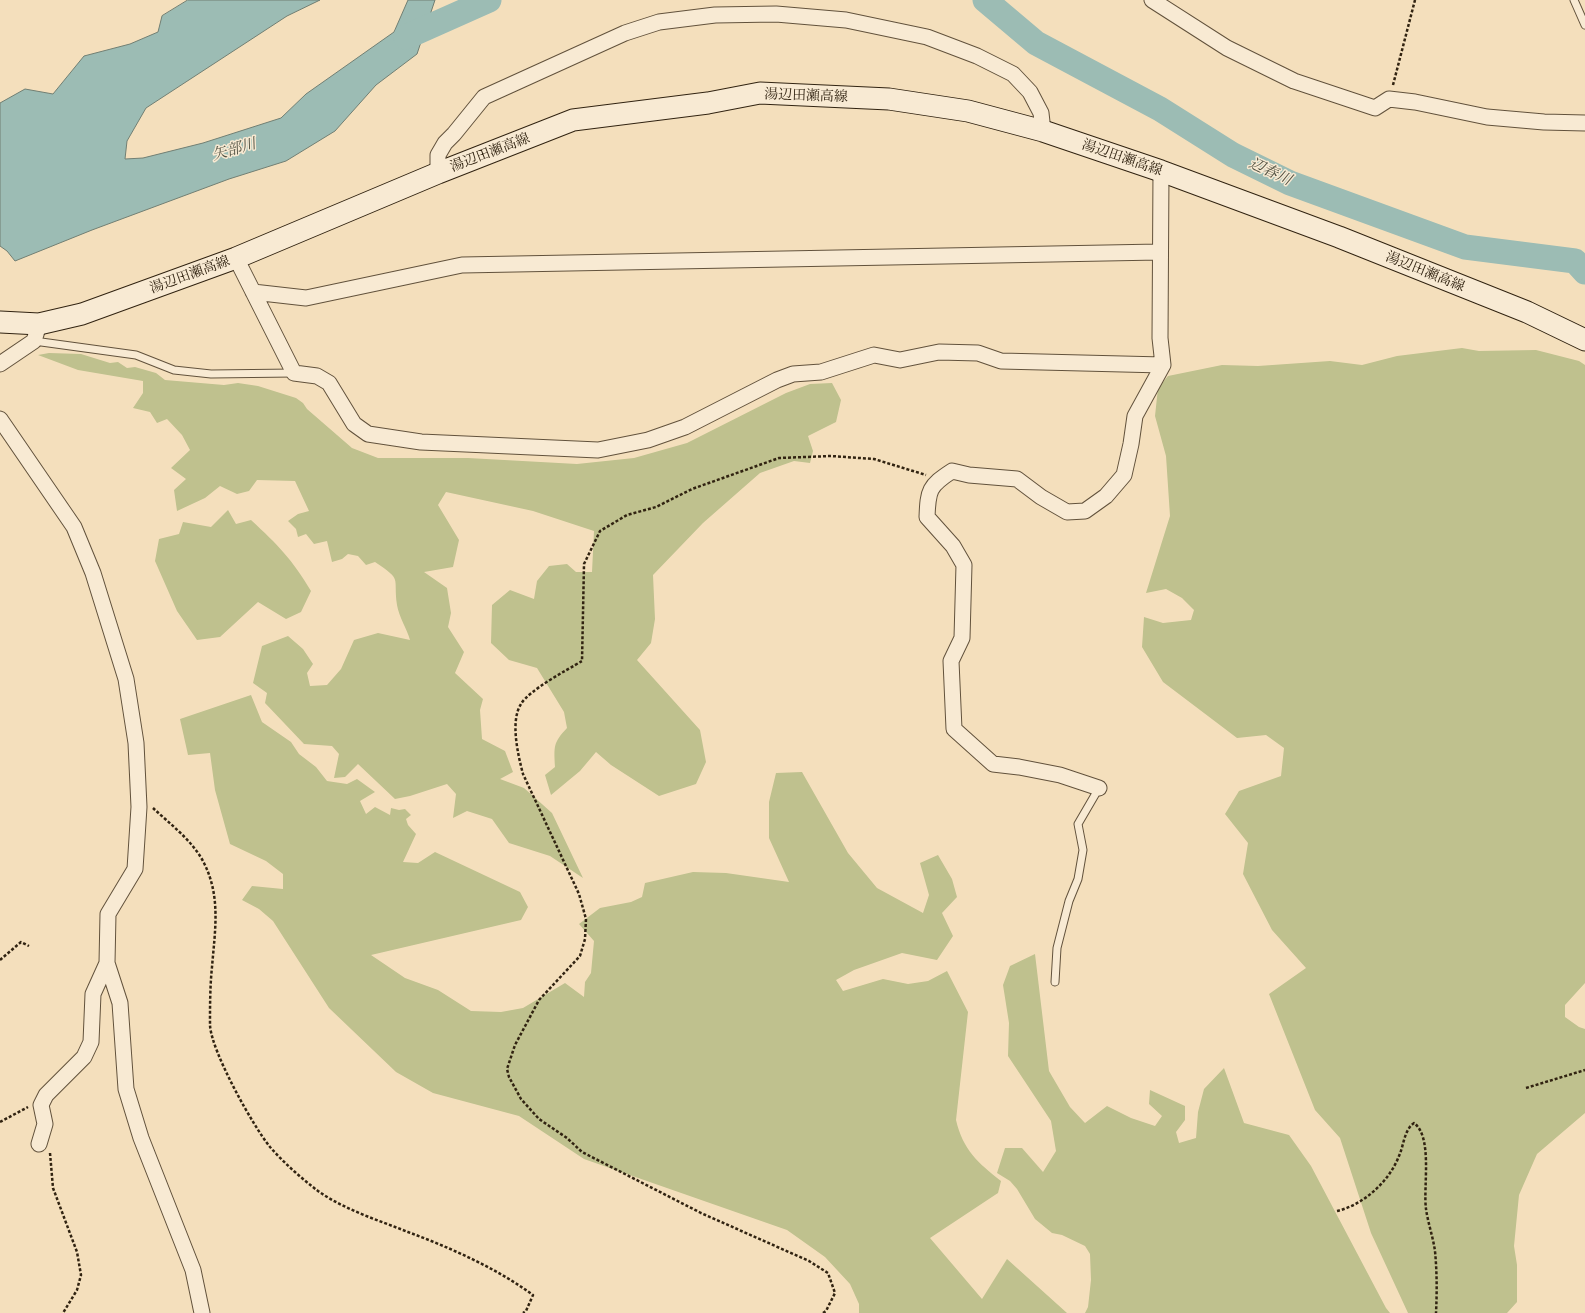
<!DOCTYPE html>
<meta charset="utf-8">
<style>
body{margin:0}
canvas{display:block;background:#f4dfbc}
</style>
<canvas width="1585" height="1313"></canvas>
<script>
const ctx = document.querySelector('canvas').getContext('2d');
ctx.lineJoin = 'round';
function fill(path, color) { ctx.fillStyle = color; ctx.fill(path, 'evenodd'); }
function strokePath(path, color, width, dash) { ctx.strokeStyle = color; ctx.lineWidth = width; ctx.lineCap = dash ? 'butt' : 'round'; ctx.setLineDash(dash || []); ctx.stroke(path); }
function drawText(font, color, halo, rows, align = 'center') {
  ctx.font = font + ' "EB Garamond","Noto Serif JP",serif'; ctx.lineWidth = 3; ctx.setLineDash([]); ctx.textBaseline = 'middle'; ctx.strokeStyle = halo; ctx.fillStyle = color; for (const [text, x, y, turn = 0] of rows) {
    ctx.save(); ctx.translate(x, y); ctx.rotate((+turn || 0) * Math.PI / 180); ctx.textAlign = isNaN(turn) ? turn : align; if (halo) ctx.strokeText(text, 0, 0); ctx.fillText(text, 0, 0); ctx.restore();
  }
}
fill(new Path2D(`
 M 1462,348 L 1479,351 L 1536,350 L 1579,361 L 1585,365 L 1585,983 L 1565,1005 L 1565,1017 L 1579,1027 L 1585,1029 L 1585,1113 L 1537,1154 L 1519,1195 L 1514,1246 L 1517,1265 L 1517,1302 L 1507,1313 L 1408,1313 L 1371,1233 L 1340,1138 L 1315,1110 L 1269,994 L 1306,968 L 1272,930 L 1243,874 L 1248,843 L 1225,814 L 1239,791 L 1281,776 L 1284,748 L 1266,735 L 1237,738 L 1163,682 L 1142,647 L 1144,617 L 1163,623 L 1191,620 L 1194,610 L 1182,598 L 1166,589 L 1146,593 L 1170,516 L 1166,456 L 1155,416 L 1158,388 L 1168,376 L 1222,365 L 1258,366 L 1330,361 L 1362,365 L 1397,356 Z
 M 49,353 L 81,354 L 110,363 L 118,362 L 127,368 L 135,367 L 156,373 L 165,380 L 224,385 L 238,383 L 258,386 L 296,398 L 303,403 L 307,409 L 352,448 L 378,458 L 468,458 L 577,464 L 634,458 L 687,443 L 786,393 L 810,384 L 832,383 L 841,400 L 836,422 L 808,436 L 813,451 L 810,463 L 794,461 L 760,473 L 703,523 L 653,575 L 655,619 L 651,643 L 637,660 L 700,730 L 706,762 L 696,784 L 659,796 L 611,765 L 596,752 L 580,771 L 551,795 L 545,775 L 555,767 C 554,746 553,743 567,728 L 564,712 L 537,668 L 509,660 L 491,643 L 492,605 L 510,590 L 534,599 L 537,581 L 549,566 L 567,564 L 576,572 L 592,572 L 594,531 L 533,511 L 446,492 L 438,505 L 459,540 L 453,567 L 424,572 L 447,588 L 451,613 L 448,627 L 464,652 L 455,673 L 483,699 L 480,710 L 482,739 L 505,751 L 513,772 L 500,779 L 524,788 L 552,813 L 583,878 L 550,856 L 509,843 L 492,819 L 467,811 L 453,818 L 456,794 L 447,784 L 410,796 L 395,799 L 358,764 L 345,777 L 334,778 L 339,754 L 332,746 L 304,744 L 265,703 L 267,693 L 253,683 L 262,646 L 288,636 L 303,649 L 313,664 L 307,673 L 310,686 L 327,685 L 341,669 L 354,640 L 378,633 L 410,640 C 407,629 399,617 397,605 C 393,576 403,581 375,562 L 366,565 L 358,556 L 348,554 L 342,559 L 332,562 L 327,541 L 314,544 L 306,534 L 298,537 L 296,529 L 288,521 L 298,514 L 309,511 L 295,481 L 257,480 L 249,491 L 237,494 L 220,486 L 205,498 L 177,511 L 174,490 L 186,479 L 171,468 L 190,450 L 182,435 L 167,419 L 157,423 L 150,412 L 133,408 L 143,393 L 143,381 L 78,370 L 38,355 Z
 M 228,510 L 236,524 L 251,520 C 278,545 292,559 311,591 L 301,612 L 286,619 L 258,602 L 220,637 L 197,640 L 177,611 L 155,561 L 159,539 L 179,534 L 183,522 L 211,527 Z
 M 251,695 L 262,722 L 291,742 L 299,754 L 316,767 L 327,781 L 347,784 L 357,779 L 375,792 L 360,801 L 366,814 L 375,807 L 390,815 L 391,808 L 399,810 L 405,809 L 411,815 L 406,819 L 408,825 L 416,834 L 403,862 L 418,863 L 435,852 L 520,892 L 528,907 L 521,920 L 371,955 L 405,978 L 438,990 L 471,1011 L 501,1012 L 523,1008 L 565,983 L 584,997 L 585,982 L 591,973 L 594,941 L 579,924 L 600,908 L 631,902 L 642,897 L 645,883 L 693,872 L 726,873 L 789,882 L 769,838 L 769,802 L 776,773 L 802,772 L 848,853 L 877,888 L 923,913 L 929,895 L 920,863 L 938,855 L 952,879 L 957,897 L 942,913 L 953,936 L 937,960 L 902,953 L 854,970 L 836,980 L 843,991 L 883,979 L 908,984 L 928,981 L 947,971 L 968,1012 L 956,1120 C 963,1150 978,1163 1001,1181 L 998,1193 L 930,1238 L 982,1299 L 1007,1259 L 1067,1313 L 859,1313 L 859,1304 L 850,1284 L 825,1257 L 787,1230 L 584,1159 L 519,1116 L 433,1093 L 396,1072 L 329,1008 L 273,921 L 259,909 L 242,900 L 252,886 L 283,889 L 283,874 L 266,861 L 230,844 L 215,790 L 210,753 L 188,755 L 180,719 Z
 M 1035,954 L 1049,1071 L 1070,1107 L 1085,1123 L 1107,1106 L 1131,1118 L 1155,1126 L 1162,1116 L 1149,1104 L 1150,1090 L 1185,1106 L 1185,1120 L 1176,1132 L 1179,1143 L 1196,1138 L 1198,1112 L 1204,1089 L 1224,1068 L 1244,1123 L 1289,1135 L 1311,1166 L 1386,1308 L 1390,1313 L 1085,1313 L 1088,1307 L 1091,1280 L 1090,1254 L 1085,1246 L 1062,1235 L 1052,1233 L 1035,1219 L 1017,1189 L 1010,1181 L 997,1173 L 1005,1148 L 1022,1148 L 1043,1172 L 1056,1151 L 1051,1121 L 1008,1056 L 1009,1023 L 1003,985 L 1010,966 Z`), '#bfc18e');
const water = new Path2D(`
 M 188,0 L 320,0 L 287,16 L 146,108 L 127,141 L 125,159 L 143,158 L 203,143 L 281,118 L 306,94 L 394,32 L 408,0 L 435,0 L 417,54 L 376,85 L 335,131 L 286,161 L 229,179 L 92,230 L 15,261 L 7,251 L 0,246 L 0,103 L 25,89 L 53,94 L 84,56 L 130,44 L 158,32 L 162,16 Z`);
fill(water, '#9cbcb4');
strokePath(water, '#717f73', 1);
strokePath(new Path2D(`
 M 1575,261 L 1585,258`), '#717f73', 4);
strokePath(new Path2D(`
 M 985,0 L 1036,43 L 1160,109 L 1233,155 L 1290,183 L 1465,247 L 1575,261 L 1585,272
 M 406,37 L 489,0`), '#9cbcb4', 25);
const lane = new Path2D(`
 M 1574,0 L 1585,25
 M 34,341 L 136,355 L 174,370 L 211,374 L 294,373
 M 1055,982 L 1057,948 L 1069,901 L 1078,879 L 1083,850 L 1078,824 L 1099,788`);
const street = new Path2D(`
 M 1152,0 L 1227,48 L 1294,81 L 1375,108 L 1389,99 L 1415,102 L 1487,117 L 1544,122 L 1585,123
 M 438,173 L 438,155 L 445,143 L 454,134 L 484,97 L 625,33 L 659,22 L 715,15 L 776,14 L 846,20 L 927,37 L 977,56 L 1013,74 L 1030,92 L 1041,113 L 1043,131
 M 236,258 L 294,373 L 317,376 L 329,383 L 354,424 L 368,434 L 421,442 L 598,450 L 648,440 L 685,427 L 777,380 L 793,374 L 821,372 L 874,355 L 900,360 L 939,352 L 978,353 L 1001,361 L 1163,365
 M 253,292 L 306,298 L 462,265 L 1159,252
 M 0,364 L 34,341 L 39,324
 M 0,419 L 74,527 L 93,573 L 126,679 L 136,743 L 139,807 L 135,869 L 108,914 L 107,963 L 120,1003 L 126,1089 L 141,1138 L 193,1270 L 202,1313
 M 1099,788 L 1060,775 L 1019,767 L 993,764 L 954,729 L 951,661 L 962,638 L 964,565 L 953,546 L 927,517 C 928,490 929,486 952,471 L 969,475 L 1017,479 L 1041,497 L 1067,512 L 1085,511 L 1106,496 L 1124,475 L 1131,444 L 1135,416 L 1163,365 L 1160,338 L 1161,171
 M 39,1144 L 45,1124 L 41,1105 L 46,1095 L 84,1057 L 91,1042 L 93,994 L 107,963`);
const secondary = new Path2D(`
 M 0,322 L 39,324 L 82,314 L 236,258 L 438,173 L 573,120 L 708,103 L 760,93 L 889,99 L 968,111 L 1043,131 L 1161,171 L 1339,237 L 1527,312 L 1585,340`);
strokePath(lane, '#62523c', 9);
strokePath(street, '#62523c', 17);
strokePath(secondary, '#312311', 23);
strokePath(new Path2D(`
 M 1393,85 L 1415,0
 M 153,808 C 170,824 193,841 204,863 C 221,897 215,930 212,967 C 210,986 210,1006 210,1025 C 211,1051 253,1126 270,1147 C 284,1163 301,1178 318,1191 C 345,1210 378,1220 408,1232 C 451,1248 496,1268 533,1295 L 526,1311 L 523,1313
 M 0,960 L 21,942 L 29,946
 M 1526,1088 L 1585,1070
 M 0,1122 L 28,1107
 M 50,1153 L 53,1188 L 77,1252 L 81,1275 L 77,1290 L 63,1313
 M 1337,1211 C 1363,1205 1389,1182 1399,1156 C 1404,1145 1404,1130 1414,1123 C 1433,1137 1423,1187 1426,1209 C 1428,1223 1433,1237 1435,1251 C 1437,1272 1437,1293 1436,1313
 M 823,1313 L 826,1311 L 835,1293 L 828,1273 L 809,1261 L 701,1213 L 582,1152 L 567,1138 L 539,1119 L 521,1099 L 509,1077 L 507,1069 L 515,1045 L 539,1000 L 580,956 L 585,939 L 586,919 L 579,894 L 523,774 C 518,755 510,721 521,704 C 529,690 567,670 582,661 L 584,564 L 600,531 L 627,515 L 656,507 L 692,489 L 779,458 L 831,456 L 874,459 L 926,475`), '#312311', 2.5, [3, 2]);
strokePath(lane, '#f8ead3', 7);
strokePath(street, '#f8ead3', 15);
strokePath(secondary, '#f8ead3', 21);
drawText('14px', '#312311', '#f8ead3', [
 ["湯辺田瀬高線",806,96,2],
 ["湯辺田瀬高線",490,153,-21],
 ["湯辺田瀬高線",1122,158,19],
 ["湯辺田瀬高線",1425,272,22],
 ["湯辺田瀬高線",190,275,-20]
]);
drawText('italic 15px', '#515142', '#f8ead3', [
 ["矢部川",234,150,-16],
 ["辺春川",1270,172,25]
]);
</script>
